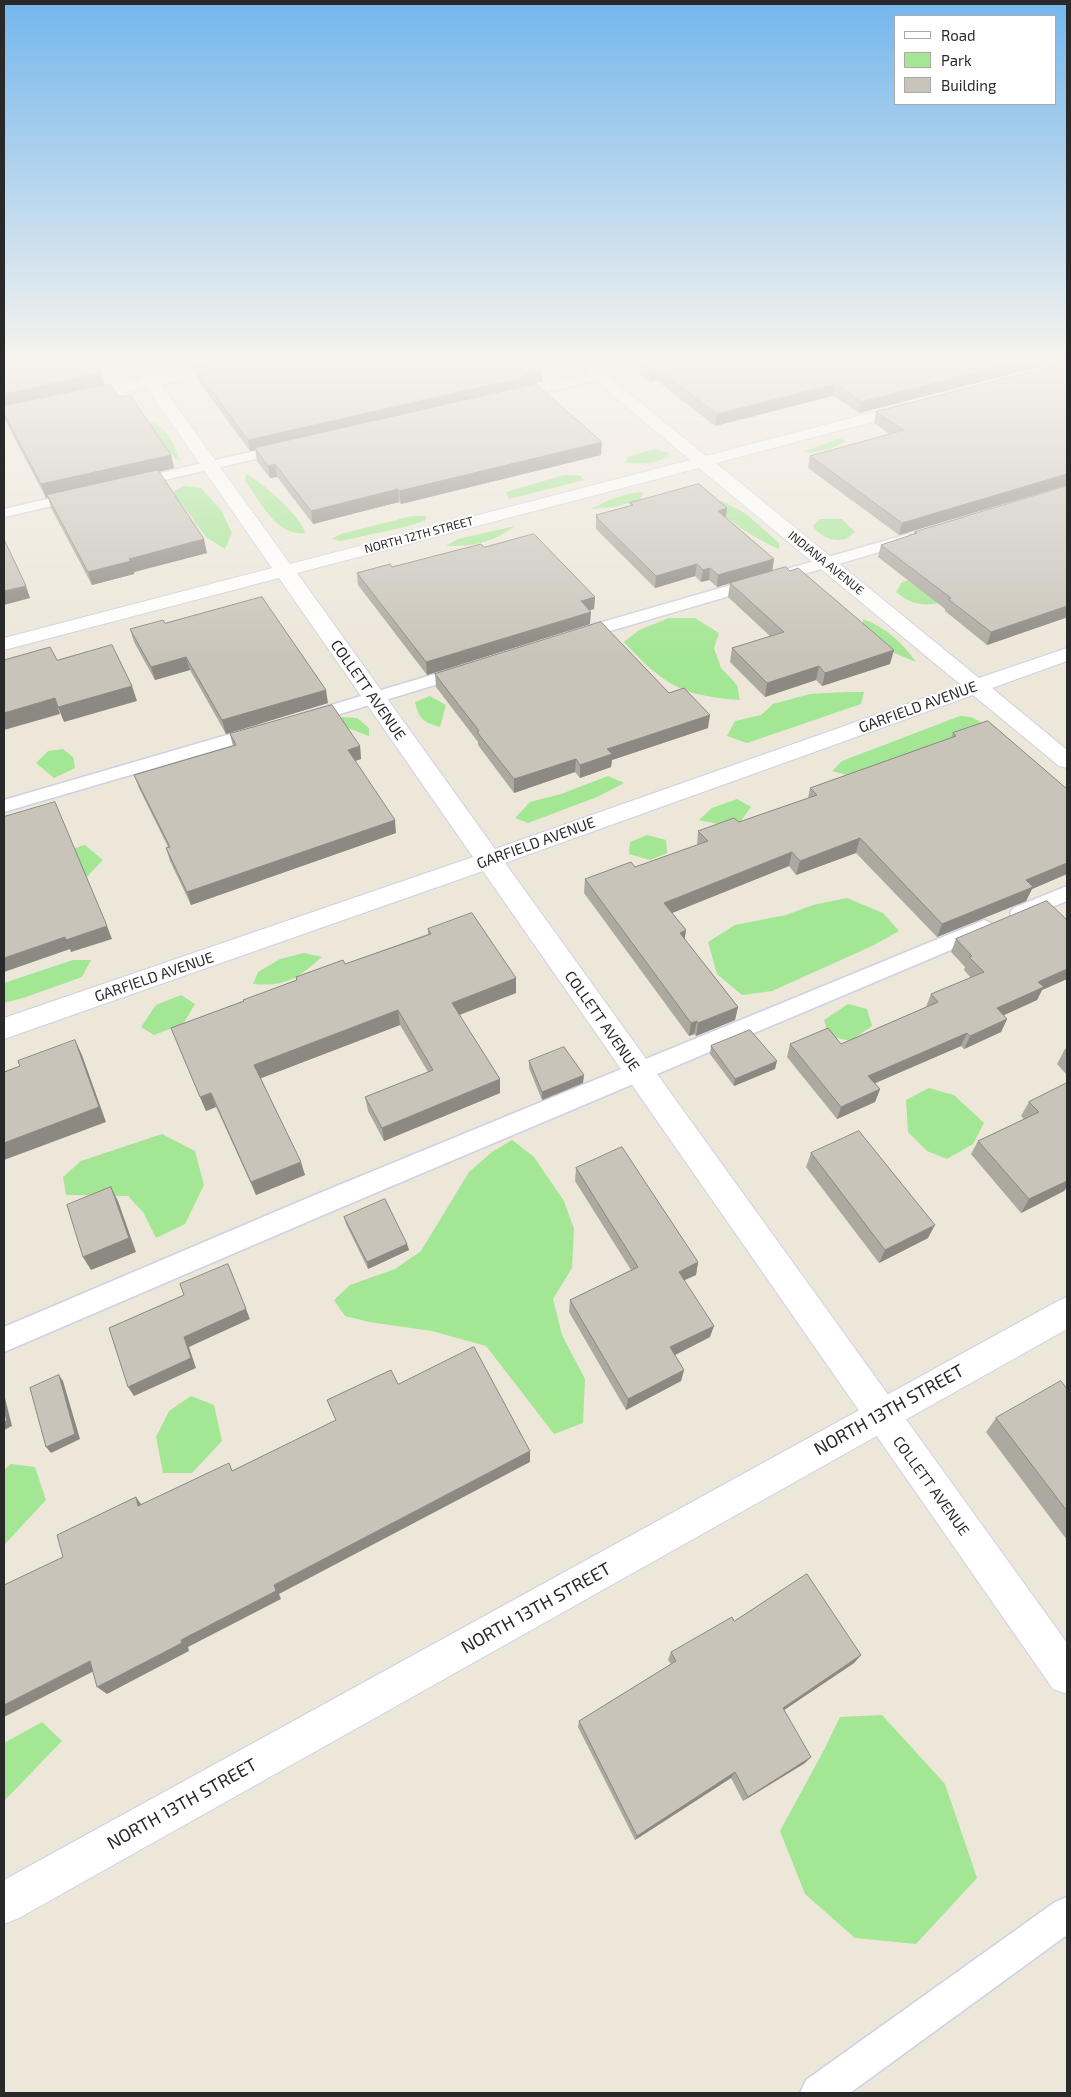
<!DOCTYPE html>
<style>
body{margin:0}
#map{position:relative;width:1071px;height:2097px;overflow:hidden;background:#ede7da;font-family:"Exo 2",sans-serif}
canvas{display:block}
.frame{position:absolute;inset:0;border:5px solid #292929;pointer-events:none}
.legend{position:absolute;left:894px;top:15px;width:162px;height:90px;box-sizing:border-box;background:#fff;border:1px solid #a9a9a9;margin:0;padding:6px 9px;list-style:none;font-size:15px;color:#292929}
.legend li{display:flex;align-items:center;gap:10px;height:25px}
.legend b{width:25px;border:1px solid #a9a9a9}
</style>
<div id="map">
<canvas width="1071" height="2097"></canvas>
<div class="frame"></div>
<ul class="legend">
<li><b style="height:6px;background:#fff"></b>Road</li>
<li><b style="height:14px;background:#a3e693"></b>Park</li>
<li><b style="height:14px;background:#c8c4ba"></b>Building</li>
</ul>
</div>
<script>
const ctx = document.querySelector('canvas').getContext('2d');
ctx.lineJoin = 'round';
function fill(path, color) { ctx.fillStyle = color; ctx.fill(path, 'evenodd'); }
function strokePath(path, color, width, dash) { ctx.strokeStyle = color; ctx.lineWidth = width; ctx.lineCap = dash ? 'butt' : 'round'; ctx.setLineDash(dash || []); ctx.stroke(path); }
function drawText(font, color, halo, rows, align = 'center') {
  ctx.font = font + ' "Exo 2",sans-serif'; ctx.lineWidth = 4; ctx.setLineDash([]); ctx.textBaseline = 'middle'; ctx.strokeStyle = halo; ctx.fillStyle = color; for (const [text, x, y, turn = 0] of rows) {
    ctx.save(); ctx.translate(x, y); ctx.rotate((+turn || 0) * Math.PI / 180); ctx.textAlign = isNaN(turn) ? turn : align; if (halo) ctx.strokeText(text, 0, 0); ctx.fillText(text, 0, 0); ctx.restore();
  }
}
fill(new Path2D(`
 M 152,422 C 169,431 175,444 180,461 C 167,453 157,438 148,425 Z
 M 840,438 L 846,441 C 832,449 820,453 803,452 Z
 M 654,449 L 670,453 C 658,465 642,464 626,463 L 627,457 Z
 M 246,474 C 261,481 302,517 305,533 C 277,537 260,501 245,481 Z
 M 564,475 L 579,475 L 585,480 L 509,499 L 506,492 Z
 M 185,486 L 201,488 L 221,510 L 232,533 L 225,549 L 206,537 L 173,492 Z
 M 643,492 L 641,500 L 613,507 L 591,509 C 607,500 625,493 643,492 Z
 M 722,501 L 745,513 L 779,543 L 779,549 C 758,540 726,521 712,502 Z
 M 412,516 L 426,516 L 426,520 L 409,526 L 341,541 L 331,539 L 341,534 Z
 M 820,519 L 842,519 L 855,532 C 852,534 848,538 845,539 C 833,543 818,535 813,526 Z
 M 515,526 C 494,542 473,547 446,546 L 458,539 Z
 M 924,576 L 964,595 C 937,604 920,612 896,592 L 902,582 Z
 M 669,618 L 695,618 L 719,633 L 714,648 L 721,668 L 737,685 L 740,700 C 682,696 664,685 624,642 L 639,630 Z
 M 863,619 C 885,627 902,642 916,662 L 892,652 L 862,629 Z
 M 846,692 L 864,692 L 861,704 L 747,743 L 727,736 L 735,721 L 761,715 L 773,704 L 810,694 Z
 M 430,696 L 446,705 L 440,727 C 423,722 419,719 415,702 Z
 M 960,716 L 971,717 L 983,723 L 961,735 L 865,773 L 847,775 L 832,771 L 842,761 Z
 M 343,717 L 357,718 L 369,728 L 369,736 L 348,728 L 290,735 Z
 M 63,749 L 73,757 L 75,768 L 54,778 L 36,763 L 48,751 Z
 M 608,776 L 624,783 L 597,797 L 528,823 L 515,818 L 530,802 L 561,794 Z
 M 737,799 L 751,807 L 740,822 L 718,824 L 699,820 L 712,808 Z
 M 647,835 L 666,840 L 667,853 L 650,860 L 629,854 L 630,842 Z
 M 85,845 L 103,860 L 85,879 L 23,864 Z
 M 847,898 L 883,913 L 899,931 L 872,946 L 772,991 L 742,995 L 717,974 L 708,942 L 735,925 L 786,915 L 813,905 Z
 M 304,953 L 322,957 C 298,978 286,987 253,984 L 258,972 L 280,959 Z
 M 73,960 L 91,960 L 82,977 L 23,998 L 4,1003 L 4,983 Z
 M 181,995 L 195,1004 L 183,1024 L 154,1035 L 141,1027 L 156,1005 Z
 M 848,1004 L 867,1009 L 872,1026 L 850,1041 L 829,1036 L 824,1020 Z
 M 929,1088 L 954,1095 L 984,1123 L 973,1144 L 947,1159 L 927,1151 L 908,1132 L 906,1100 Z
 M 162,1134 L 195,1151 L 204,1185 L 185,1224 L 156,1238 L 143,1212 L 128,1196 L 66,1195 L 63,1177 L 81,1161 Z
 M 512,1140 L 534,1157 L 564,1201 L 574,1229 L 572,1268 L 553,1299 L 562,1335 L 585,1379 L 583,1423 L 554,1434 L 486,1346 L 432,1331 L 369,1322 L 345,1316 L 334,1300 L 350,1285 L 395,1269 L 421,1251 L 469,1172 L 492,1152 Z
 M 191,1396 L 214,1405 L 222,1441 L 192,1473 L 163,1473 L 156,1437 L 169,1411 Z
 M 11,1464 L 35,1467 L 46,1500 L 4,1545 L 4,1470 Z
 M 882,1715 L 945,1784 L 977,1878 L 916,1944 L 855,1938 L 805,1894 L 780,1831 L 824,1750 L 840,1717 Z
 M 42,1722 L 62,1741 L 4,1801 L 4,1743 Z`), '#a3e693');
const lane = new Path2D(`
 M 633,365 L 655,365 L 649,369 L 511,400 L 504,396 L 511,392 Z
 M 285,444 L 292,448 L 290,451 L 134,487 L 129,486 L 127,483 L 129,480 L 134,479 Z
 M 78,492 L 83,493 L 85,496 L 83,499 L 4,517 L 4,509 Z
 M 908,534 L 913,536 L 916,539 L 913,542 L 583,639 L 571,639 L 569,635 L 571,631 Z
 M 465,665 L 471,666 L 474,670 L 471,674 L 307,724 L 301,722 L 298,718 L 301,714 Z
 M 261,725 L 267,727 L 270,731 L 267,735 L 4,812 L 4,800 Z
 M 1067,886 L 1067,901 L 1020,920 L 1013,918 L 1010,913 L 1013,908 Z
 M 984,920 L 991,923 L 994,928 L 991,933 L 328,1213 L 4,1352 L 4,1327 L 310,1197 Z
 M 1067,1897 L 1067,1935 L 850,2093 L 800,2093 L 806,2080 L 1055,1902 Z`);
const street = new Path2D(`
 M 131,365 L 147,365 L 155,377 L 211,365 L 241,365 L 238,368 L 161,385 L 290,564 L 690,460 L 577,365 L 594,365 L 706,456 L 912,402 L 918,404 L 920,407 L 918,410 L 716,463 L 979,678 L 1067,648 L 1067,661 L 992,688 L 1067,750 L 1067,768 L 1059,766 L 973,695 L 505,863 L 1067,1643 L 1067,1694 L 1053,1689 L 483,871 L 4,1039 L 4,1018 L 473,857 L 279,578 L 4,650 L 4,638 L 272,568 L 147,388 L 4,418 L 4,408 L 141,379 ZM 699,468 L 961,685 L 495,849 L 297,573 Z`);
const secondary = new Path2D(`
 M 1067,1297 L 1067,1329 L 19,1918 L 4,1924 L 4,1880 L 1056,1302 Z`);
strokePath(lane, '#cfd0e3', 3);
strokePath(street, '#cfd0e3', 2);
strokePath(secondary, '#cfd0e3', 2);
fill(lane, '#fff');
fill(street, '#fff');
fill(secondary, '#fff');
fill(new Path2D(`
 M 639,365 L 1046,365 L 859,413 L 833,396 L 715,426 L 656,380 L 650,382 L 639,373 Z
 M 1067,365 L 1067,485 L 899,535 L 808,468 L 810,456 L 889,434 L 874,423 L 876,412 Z
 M 195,368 L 542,371 L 542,382 L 526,386 L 526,387 L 601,455 L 401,504 L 399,502 L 313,524 L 277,477 L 270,478 L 257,461 L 255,450 L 250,451 L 197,379 Z
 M 102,373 L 105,385 L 119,397 L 171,455 L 174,468 L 159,472 L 207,553 L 134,572 L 134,574 L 92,585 L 51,508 L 48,497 L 46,498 L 5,420 L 4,413 Z
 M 1067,486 L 1067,619 L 1065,618 L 987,645 L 945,611 L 945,609 L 878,557 L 881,545 L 914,534 L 915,532 Z
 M 630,503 L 727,508 L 726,517 L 774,559 L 772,571 L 890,664 L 822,686 L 816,680 L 765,697 L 730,662 L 732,648 L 770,636 L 728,597 L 730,583 L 717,587 L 709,580 L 701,582 L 695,576 L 655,588 L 596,529 L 596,515 L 630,506 Z
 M 484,547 L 595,597 L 594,609 L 590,610 L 590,624 L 427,675 L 358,585 L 357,573 L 392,567 Z
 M 165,623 L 328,703 L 226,734 L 190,670 L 155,680 L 134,642 L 130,629 Z
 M 435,674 L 669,693 L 708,728 L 612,760 L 611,767 L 580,778 L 575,772 L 514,793 L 478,745 L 478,742 L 436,687 Z
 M 953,733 L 1067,789 L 1067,874 L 1032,889 L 1026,901 L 937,937 L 856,853 L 796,875 L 789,866 L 672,913 L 686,930 L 684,938 L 738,1007 L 735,1020 L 696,1036 L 694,1034 L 689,1036 L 584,893 L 585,879 L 635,867 L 697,845 L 698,831 L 739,822 L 808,798 L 810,788 L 951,738 Z
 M 230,734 L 360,746 L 361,759 L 355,761 L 396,833 L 191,905 L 170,861 L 166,848 L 168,847 L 139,788 L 134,775 L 233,746 Z
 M 1067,920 L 1067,979 L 1042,990 L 1037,1000 L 1004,1015 L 1007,1019 L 1001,1032 L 964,1049 L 961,1046 L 875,1083 L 880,1089 L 875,1102 L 837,1119 L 787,1057 L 790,1044 L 841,1044 L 926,1007 L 931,994 L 971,978 L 964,970 L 965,967 L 951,952 L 956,939 Z
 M 428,929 L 516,978 L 516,993 L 460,1015 L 500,1093 L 384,1141 L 368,1111 L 365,1097 L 428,1072 L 400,1025 L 261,1078 L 305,1175 L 256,1195 L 216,1107 L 206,1111 L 171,1028 L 243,1001 L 296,980 L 296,977 L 345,964 L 428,934 Z
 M 711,1046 L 775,1069 L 734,1086 L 710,1054 Z
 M 1067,1048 L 1067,1075 L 1057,1064 L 1065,1049 Z
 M 529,1061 L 583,1083 L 542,1100 L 529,1068 Z
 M 1067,1083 L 1067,1187 L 1064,1191 L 1021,1213 L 971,1154 L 978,1141 L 1024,1119 L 1021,1116 L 1029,1102 Z
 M 811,1153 L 928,1238 L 879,1263 L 806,1167 Z
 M 576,1168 L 698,1262 L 696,1275 L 684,1280 L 710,1337 L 675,1355 L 684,1370 L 681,1381 L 626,1410 L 569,1312 L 570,1300 L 631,1270 L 575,1181 Z
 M 344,1217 L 407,1244 L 409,1250 L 368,1269 L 346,1224 Z
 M 1067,1389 L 1067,1540 L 986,1432 L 996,1418 Z
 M 671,1652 L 861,1655 L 854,1663 L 784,1710 L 805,1763 L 743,1801 L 731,1778 L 635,1840 L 578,1727 L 579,1721 L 671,1664 L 668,1660 Z`), '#aca9a0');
fill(new Path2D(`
 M 188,365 L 203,365 L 189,368 Z
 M 1005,365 L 1046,365 L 859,413 L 861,402 Z
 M 657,369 L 656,380 L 650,382 L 650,370 Z
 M 542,371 L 542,382 L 526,386 L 526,388 L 255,448 L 255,450 L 250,451 L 248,440 Z
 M 102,373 L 105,385 L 4,406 L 4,394 Z
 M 836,384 L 833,396 L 715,426 L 717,414 Z
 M 602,442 L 601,455 L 401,504 L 399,491 Z
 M 171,455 L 174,468 L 46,498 L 41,484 Z
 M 275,464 L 277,477 L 270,478 L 268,466 Z
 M 1067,474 L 1067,485 L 899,535 L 902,523 Z
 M 398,489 L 399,502 L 313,524 L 311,511 Z
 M 727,508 L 725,520 L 718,511 Z
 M 204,539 L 207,553 L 134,572 L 134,574 L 92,585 L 88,572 L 129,559 Z
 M 774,559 L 772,571 L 717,587 L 718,575 Z
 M 697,564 L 695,576 L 655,588 L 656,576 Z
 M 710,568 L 709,580 L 701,582 L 703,570 Z
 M 26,586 L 30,598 L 4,605 L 4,591 Z
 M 595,597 L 594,609 L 580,613 L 581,601 Z
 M 1067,606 L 1067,612 L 1065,618 L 987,645 L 991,632 Z
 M 591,612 L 590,624 L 427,675 L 426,662 Z
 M 894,650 L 890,664 L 822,686 L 825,673 Z
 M 186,657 L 190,670 L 155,680 L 151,667 Z
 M 819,666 L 816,680 L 765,697 L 767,683 Z
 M 132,686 L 137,701 L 64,722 L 58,707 Z
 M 326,690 L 328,703 L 226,734 L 222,720 Z
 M 55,698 L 60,714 L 4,730 L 4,713 Z
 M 710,715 L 708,728 L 612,760 L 611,767 L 580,778 L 580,765 L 607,749 Z
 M 360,746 L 361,759 L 349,763 L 348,750 Z
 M 576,759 L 575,772 L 514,793 L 514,779 Z
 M 395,820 L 396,833 L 191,905 L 187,892 Z
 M 860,838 L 856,853 L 796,875 L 800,861 Z
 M 792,852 L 789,866 L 662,917 L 664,903 Z
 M 1067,863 L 1067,874 L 1032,889 L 1026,901 L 937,937 L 942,924 L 1026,880 Z
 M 107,926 L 112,939 L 71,952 L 70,949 L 4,972 L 4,958 L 65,937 Z
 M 686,930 L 684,944 L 680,933 Z
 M 1067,969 L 1067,979 L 1042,990 L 1037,1000 L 991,1021 L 997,1008 L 1038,982 Z
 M 516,978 L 516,993 L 453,1017 L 452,1003 Z
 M 738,1007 L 735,1020 L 696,1036 L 698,1023 Z
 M 398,1010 L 400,1025 L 259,1079 L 254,1065 Z
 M 1007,1019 L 1001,1032 L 964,1049 L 970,1036 Z
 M 697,1021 L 694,1034 L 689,1036 L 691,1023 Z
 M 967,1033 L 961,1046 L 864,1088 L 868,1076 Z
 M 75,1040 L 82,1055 L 106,1122 L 4,1160 L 4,1143 Z
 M 777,1061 L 775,1069 L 734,1086 L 735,1079 Z
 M 584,1075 L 583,1083 L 542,1100 L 542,1092 Z
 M 500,1079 L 500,1093 L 384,1141 L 382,1128 Z
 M 880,1089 L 875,1102 L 837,1119 L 841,1107 Z
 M 211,1093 L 216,1107 L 206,1111 L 200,1097 Z
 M 301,1162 L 305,1175 L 256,1195 L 251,1182 Z
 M 1067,1176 L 1067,1187 L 1064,1191 L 1021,1213 L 1029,1199 Z
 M 111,1187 L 118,1201 L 136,1252 L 91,1270 L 83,1257 Z
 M 935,1225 L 928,1238 L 879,1263 L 885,1250 Z
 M 407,1244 L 409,1250 L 368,1269 L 367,1262 Z
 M 698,1262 L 696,1275 L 676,1284 L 679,1272 Z
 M 228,1264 L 250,1319 L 189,1347 L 196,1368 L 134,1396 L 128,1387 L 184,1337 Z
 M 714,1326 L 710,1337 L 667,1359 L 670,1347 Z
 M 684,1370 L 681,1381 L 626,1410 L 628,1399 Z
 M 59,1375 L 63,1381 L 80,1439 L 51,1453 L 46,1447 Z
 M 4,1394 L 12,1426 L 4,1430 Z
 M 530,1451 L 530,1462 L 279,1594 L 281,1599 L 188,1647 L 189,1651 L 107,1694 L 97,1687 L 181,1640 L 274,1585 Z
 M 136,1497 L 143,1507 L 138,1506 Z
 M 861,1655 L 854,1663 L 778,1714 L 783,1708 Z
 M 90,1661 L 100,1668 L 4,1717 L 4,1705 Z
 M 811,1757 L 805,1763 L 743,1801 L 748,1797 Z
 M 735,1772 L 731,1778 L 635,1840 L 637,1836 Z`), '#8c8982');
const building = new Path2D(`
 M 4,365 L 96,365 L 102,373 L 4,394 Z
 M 210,365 L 535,365 L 542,371 L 524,375 L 526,377 L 248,440 L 195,368 Z
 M 644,365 L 1005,365 L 861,402 L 836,384 L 717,414 L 657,369 L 650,370 Z
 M 1057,365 L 1067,365 L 1067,474 L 902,523 L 810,456 L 904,430 L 876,412 Z
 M 110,384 L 119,397 L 130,395 L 171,455 L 41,484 L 4,413 L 4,406 Z
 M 536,384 L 602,442 L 399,491 L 398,489 L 311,511 L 275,464 L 268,466 L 255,448 Z
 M 158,470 L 204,539 L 129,559 L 131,561 L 88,572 L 47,495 Z
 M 699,484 L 727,508 L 718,511 L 774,559 L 718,575 L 710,568 L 703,570 L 697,564 L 656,576 L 596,517 L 598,517 L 596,515 L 633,505 L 630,503 Z
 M 1067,486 L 1067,606 L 991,632 L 948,599 L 951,598 L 881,545 L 917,533 L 915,532 Z
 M 534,534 L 595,597 L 581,601 L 591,612 L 426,662 L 357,573 L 390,564 L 392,567 L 481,544 L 484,547 Z
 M 4,539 L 26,586 L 4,591 Z
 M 786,567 L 790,571 L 798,568 L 894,650 L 825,673 L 819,666 L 767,683 L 732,648 L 784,632 L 730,583 Z
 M 262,597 L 326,690 L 222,720 L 186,657 L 151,667 L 130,629 L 163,620 L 165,623 Z
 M 601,622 L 669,693 L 684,688 L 710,715 L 607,749 L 612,754 L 580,765 L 576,759 L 514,779 L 477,732 L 479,731 L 435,674 Z
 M 112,645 L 132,686 L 58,707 L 55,698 L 4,713 L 4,660 L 50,647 L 57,660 Z
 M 332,705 L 360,746 L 348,750 L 395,820 L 187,892 L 166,848 L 170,847 L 134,775 L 236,745 L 230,734 Z
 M 988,721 L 1067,789 L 1067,863 L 1026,880 L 1033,887 L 942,924 L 860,838 L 800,861 L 792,852 L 664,903 L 686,930 L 680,933 L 738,1007 L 698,1023 L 697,1021 L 691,1023 L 585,879 L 631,862 L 635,867 L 708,841 L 698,831 L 734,818 L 739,822 L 817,795 L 810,788 L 956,736 L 953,733 Z
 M 55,802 L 107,926 L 66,940 L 65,937 L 4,958 L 4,817 Z
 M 1047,901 L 1067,920 L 1067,969 L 1038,982 L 1044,987 L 997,1008 L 1007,1019 L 970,1036 L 967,1033 L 868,1076 L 880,1089 L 841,1107 L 790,1044 L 828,1028 L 841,1044 L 938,1002 L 931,994 L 984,972 L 969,957 L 972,956 L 956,939 Z
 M 472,913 L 516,978 L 452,1003 L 500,1079 L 382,1128 L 365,1097 L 433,1070 L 398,1010 L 254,1065 L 301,1162 L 251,1182 L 211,1093 L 200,1097 L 171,1028 L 244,1001 L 243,1000 L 297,980 L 296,977 L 343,960 L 345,964 L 431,934 L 428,929 Z
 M 750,1030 L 777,1061 L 735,1079 L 711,1046 Z
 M 75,1040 L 99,1107 L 4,1143 L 4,1072 L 20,1066 L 18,1061 Z
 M 564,1047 L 584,1075 L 542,1092 L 529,1061 Z
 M 1067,1083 L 1067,1181 L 1029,1199 L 978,1141 L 1039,1112 L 1029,1102 Z
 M 859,1131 L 935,1225 L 885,1250 L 811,1153 Z
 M 622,1147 L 698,1262 L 679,1272 L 714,1326 L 670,1347 L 684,1370 L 628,1399 L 570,1300 L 638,1267 L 576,1168 Z
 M 111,1187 L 129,1238 L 83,1257 L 67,1205 Z
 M 385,1199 L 407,1244 L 367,1262 L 344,1217 Z
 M 228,1264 L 246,1309 L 184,1337 L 191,1358 L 128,1387 L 109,1328 L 184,1295 L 180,1284 Z
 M 474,1347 L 530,1451 L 274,1585 L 276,1591 L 181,1640 L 182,1643 L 97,1687 L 90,1661 L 4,1705 L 4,1585 L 63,1557 L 57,1535 L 136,1497 L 138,1506 L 229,1463 L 232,1471 L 336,1420 L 327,1400 L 391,1370 L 398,1384 Z
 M 59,1375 L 75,1434 L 46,1447 L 30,1388 Z
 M 1061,1381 L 1067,1389 L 1067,1511 L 996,1418 Z
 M 4,1409 L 7,1421 L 4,1422 Z
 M 807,1574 L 861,1655 L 783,1708 L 811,1757 L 748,1797 L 735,1772 L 637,1836 L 579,1721 L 676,1661 L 671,1652 L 732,1617 L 734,1621 Z`);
fill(building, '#c8c4ba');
strokePath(building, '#8c8982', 1);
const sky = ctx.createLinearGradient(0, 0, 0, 658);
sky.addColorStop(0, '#74b6ed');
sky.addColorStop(0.55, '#f7f4ee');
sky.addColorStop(1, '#f7f4ee00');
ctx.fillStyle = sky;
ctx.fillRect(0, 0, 1071, 658);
drawText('12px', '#292929', '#fff', [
 ["NORTH 12TH STREET",419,535,-15],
 ["INDIANA AVENUE",826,563,39]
]);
drawText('15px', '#292929', '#fff', [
 ["COLLETT AVENUE",368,690,55],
 ["GARFIELD AVENUE",918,707,-20],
 ["GARFIELD AVENUE",536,843,-20],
 ["GARFIELD AVENUE",154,977,-19],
 ["COLLETT AVENUE",602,1021,55],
 ["COLLETT AVENUE",931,1486,54]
]);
drawText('18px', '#292929', '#fff', [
 ["NORTH 13TH STREET",889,1410,-29],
 ["NORTH 13TH STREET",536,1608,-29],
 ["NORTH 13TH STREET",182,1804,-29]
]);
</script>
